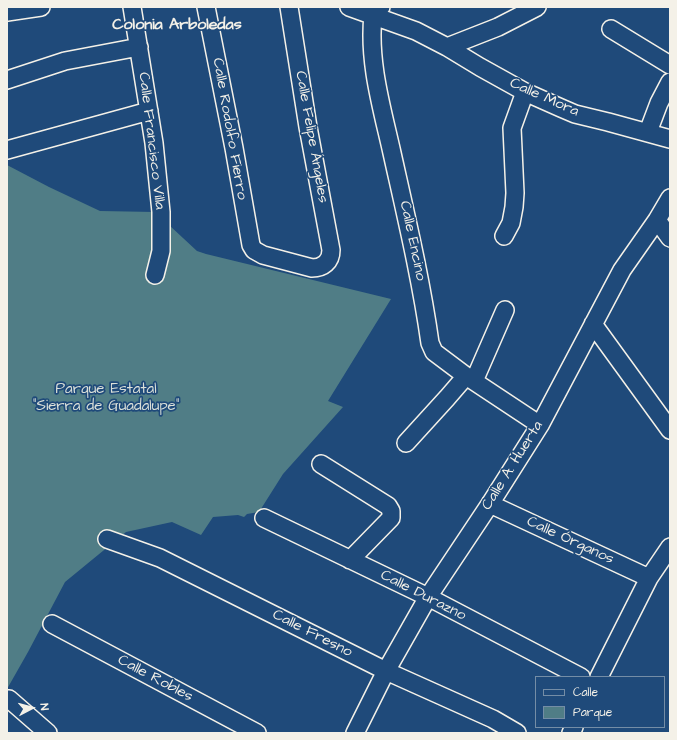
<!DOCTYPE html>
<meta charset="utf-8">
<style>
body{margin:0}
#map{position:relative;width:677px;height:740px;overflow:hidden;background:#1f4a7a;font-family:"Architects Daughter",sans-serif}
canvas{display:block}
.frame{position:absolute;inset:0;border:8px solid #f4f1e8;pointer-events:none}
.legend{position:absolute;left:535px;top:676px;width:130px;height:52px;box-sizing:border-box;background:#1f4a7a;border:1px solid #748da6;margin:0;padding:5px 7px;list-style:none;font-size:12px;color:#f4f1e8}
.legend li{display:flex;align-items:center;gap:8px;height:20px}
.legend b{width:20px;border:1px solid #748da6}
.north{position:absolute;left:12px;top:688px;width:40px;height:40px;-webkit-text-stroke:3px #1f4a7a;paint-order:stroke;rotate:84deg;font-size:11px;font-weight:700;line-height:16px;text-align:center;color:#f4f1e8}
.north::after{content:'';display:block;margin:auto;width:14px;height:18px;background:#f4f1e8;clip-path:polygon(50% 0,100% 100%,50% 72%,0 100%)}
</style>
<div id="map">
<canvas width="677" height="740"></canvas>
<div class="frame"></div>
<ul class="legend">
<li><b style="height:5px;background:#1f4a7a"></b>Calle</li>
<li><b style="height:11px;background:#507d86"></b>Parque</li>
</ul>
<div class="north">N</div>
</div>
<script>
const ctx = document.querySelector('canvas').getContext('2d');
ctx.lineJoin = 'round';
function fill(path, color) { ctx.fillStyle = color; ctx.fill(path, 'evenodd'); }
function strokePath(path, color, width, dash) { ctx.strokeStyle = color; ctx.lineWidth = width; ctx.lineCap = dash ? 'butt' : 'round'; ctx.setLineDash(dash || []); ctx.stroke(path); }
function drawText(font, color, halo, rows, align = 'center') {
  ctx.font = font + ' "Architects Daughter",sans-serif'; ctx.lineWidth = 3.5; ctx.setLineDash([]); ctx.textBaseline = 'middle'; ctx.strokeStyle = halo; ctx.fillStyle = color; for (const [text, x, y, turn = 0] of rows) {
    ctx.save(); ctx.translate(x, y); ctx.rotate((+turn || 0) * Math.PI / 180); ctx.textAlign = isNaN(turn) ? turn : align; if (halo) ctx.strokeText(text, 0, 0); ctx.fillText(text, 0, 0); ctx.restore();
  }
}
fill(new Path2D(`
 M 7,165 L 49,187 L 100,211 L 155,212 L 197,251 L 206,254 L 391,299 L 328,401 L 343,407 L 283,474 L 259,512 L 247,514 L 244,517 L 238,515 L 213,517 L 201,535 L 172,522 L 126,532 L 65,582 L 28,652 L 7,689 Z`), '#507d86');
const minor = new Path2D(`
 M 132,7 L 154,143 L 161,212 L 161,251 L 155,275
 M 206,7 L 234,148 L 251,245 L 254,250 L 263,255 L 312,268 C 323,268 331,262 331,250 L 308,127 L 289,7
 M 349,7 L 416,31 L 447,47 L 480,67 L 525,92 L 561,108 L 575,114 L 608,122 L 670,139
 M 381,7 L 373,15 C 368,62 382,108 392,153 C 406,216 421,279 430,343 L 434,352 L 466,376 L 540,425
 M 7,12 L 41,7
 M 611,29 L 670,65
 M 447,47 L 498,27 L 537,7
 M 7,80 L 65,61 L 139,47
 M 648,132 L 659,103 L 670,82
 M 7,150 L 149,111
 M 657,220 L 670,238
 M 504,236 L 511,223 L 514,207 L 515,193 L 512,128 L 525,92
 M 593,324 L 670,430
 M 474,381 L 505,310
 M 406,443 L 447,398 L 466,376
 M 321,464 L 388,506 L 391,511 L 391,518 L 350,560
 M 490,504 L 649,578
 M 264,518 L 428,597 L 581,677
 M 107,539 L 160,558 L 386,671 L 493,719 L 517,733
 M 52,624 L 257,733
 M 599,677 L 649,578 L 670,547
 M 9,699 L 48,733
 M 355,733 L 386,671 L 428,597 L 490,504 L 540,425 L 622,270 L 657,220 L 670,198
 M 571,733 L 574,727`);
strokePath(minor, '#f4f1e8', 20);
strokePath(minor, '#1f4a7a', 17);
drawText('15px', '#f4f1e8', '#1f4a7a', [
 ["Calle Mora",544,98,24],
 ["Calle Rodolfo Fierro",229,129,80],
 ["Calle Felipe Ángeles",311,137,80],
 ["Calle Francisco Villa",151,141,83],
 ["Calle Encino",412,241,78],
 ["Calle A. Huerta",513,466,-58],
 ["Calle Órganos",570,541,25],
 ["Calle Durazno",423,596,27],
 ["Calle Fresno",312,634,27],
 ["Calle Robles",155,679,28]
]);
drawText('15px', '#dbe0d9', '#1f4a7a', [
 ["Parque Estatal",106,390],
 ["\"Sierra de Guadalupe\"",106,407]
]);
drawText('bold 16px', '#f4f1e8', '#1f4a7a', [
 ["Colonia Arboledas",177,26]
]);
</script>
